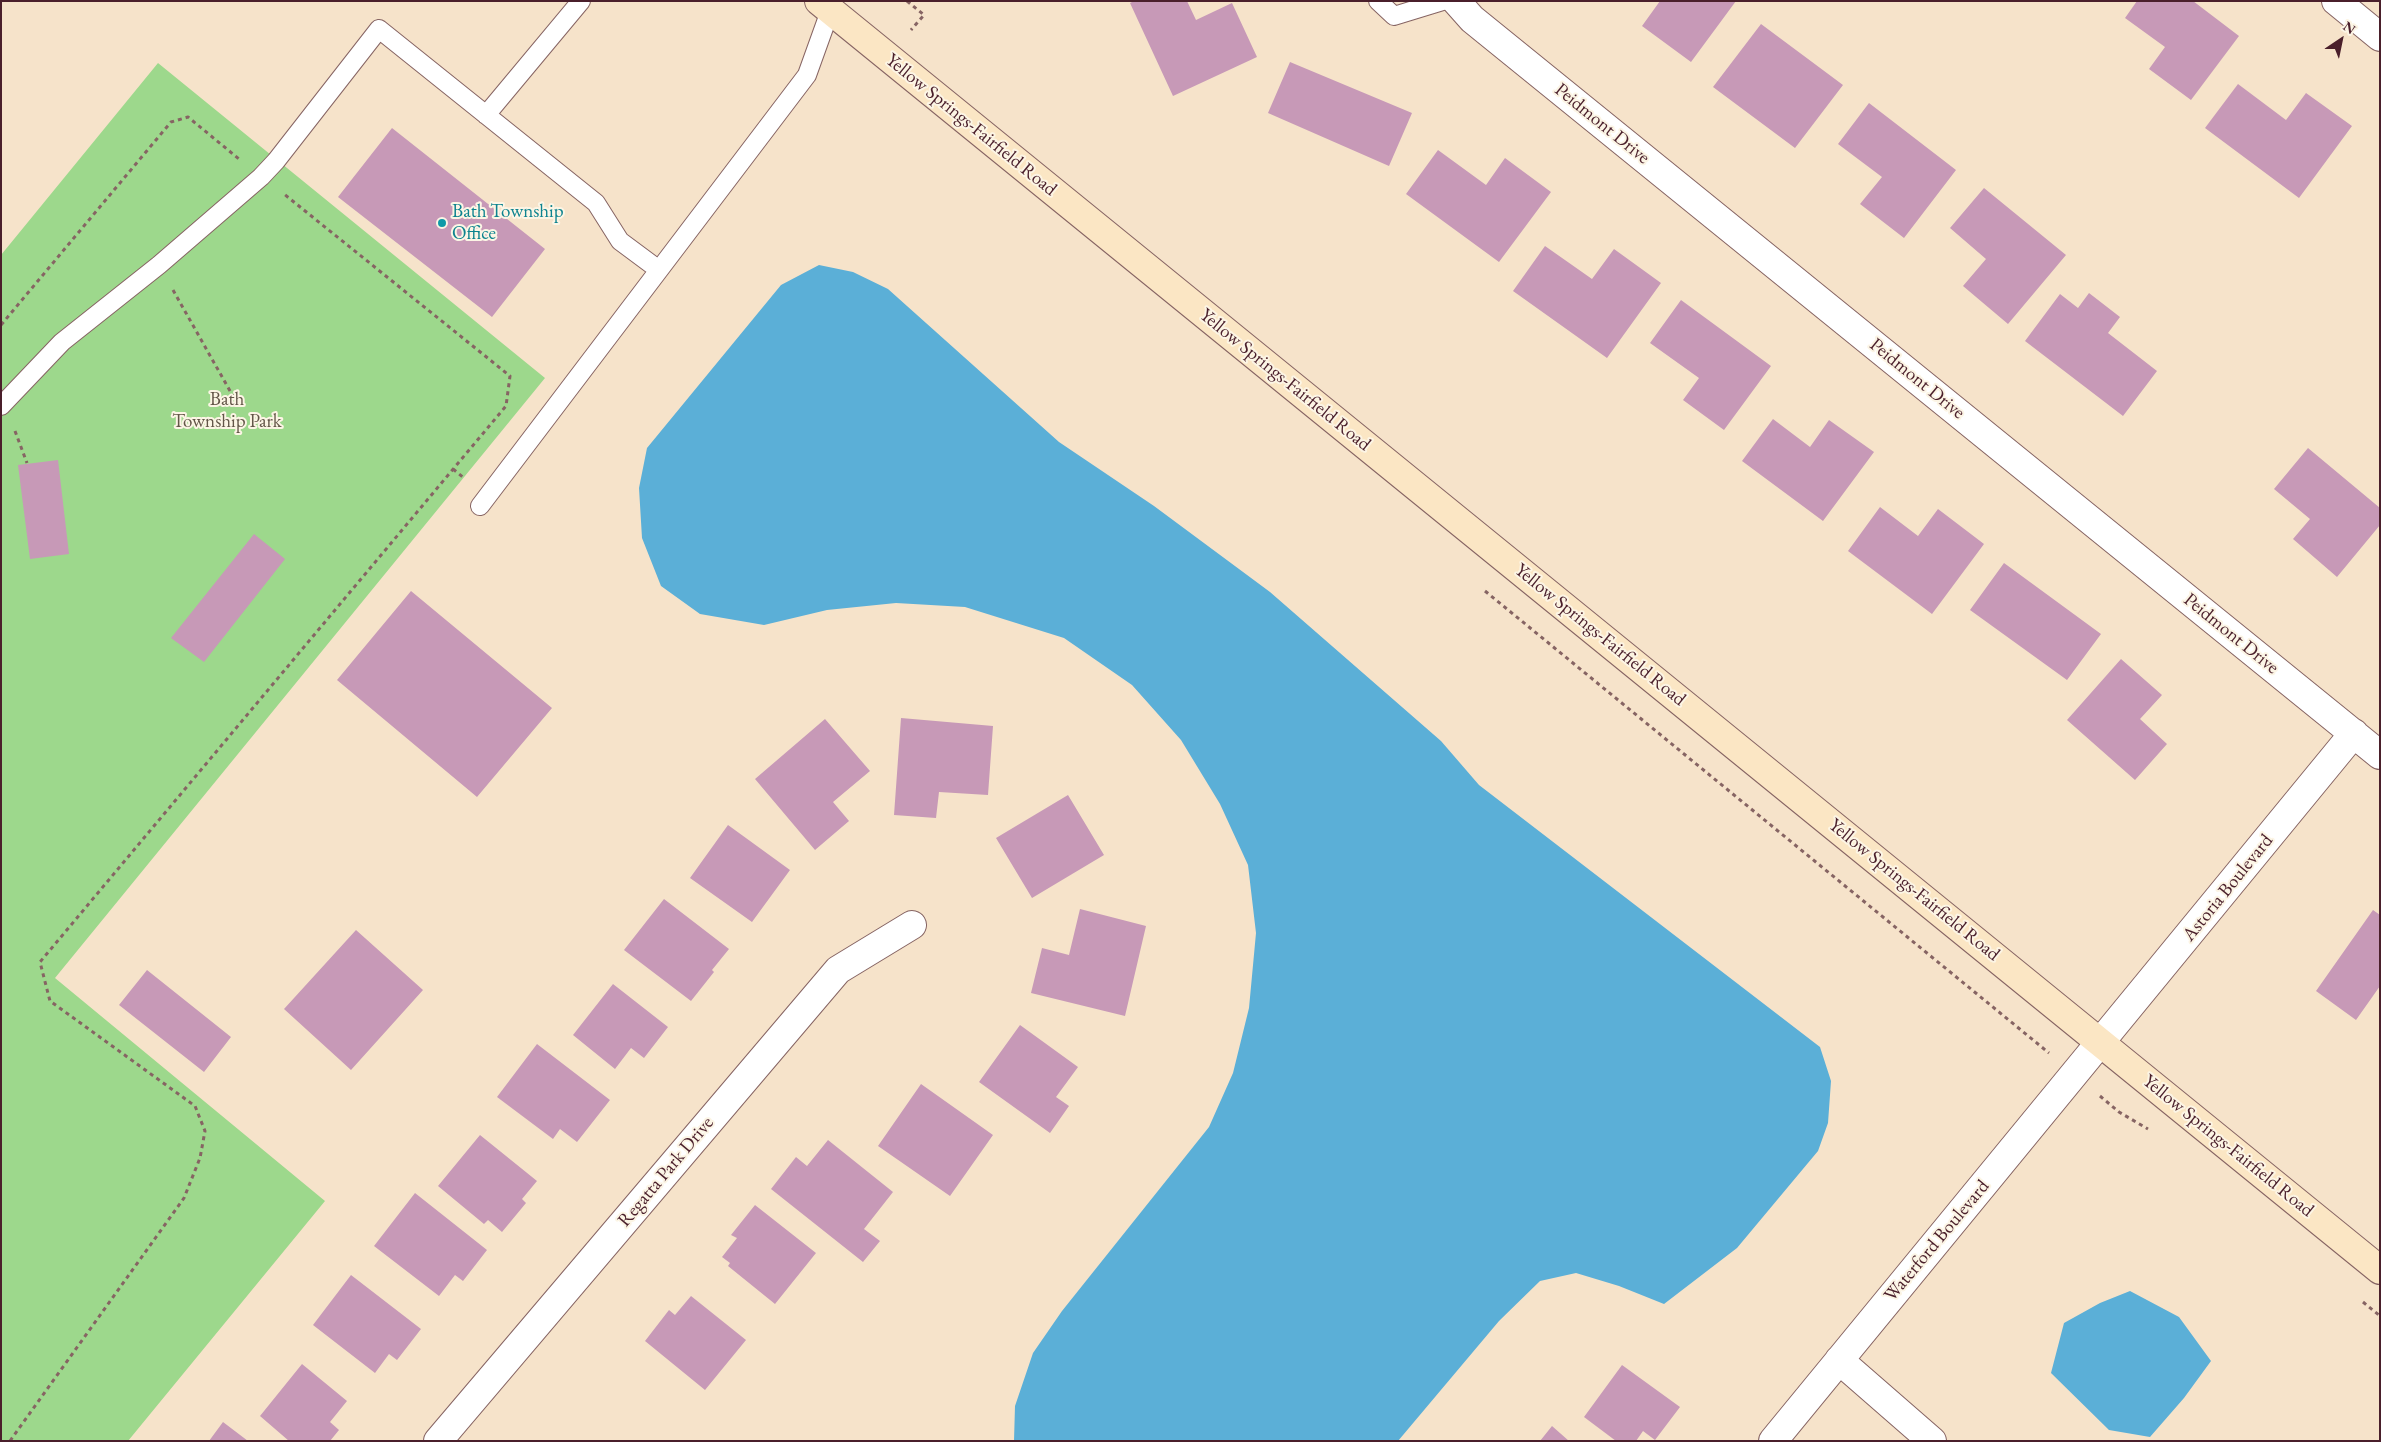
<!DOCTYPE html>
<style>
body{margin:0}
#map{position:relative;width:2381px;height:1442px;overflow:hidden;background:#f6e3ca;font-family:"EB Garamond",serif}
canvas{display:block}
.frame{position:absolute;inset:0;border:2px solid #4a1f2b;pointer-events:none}
.north{position:absolute;left:2316px;top:15px;width:50px;height:50px;-webkit-text-stroke:4px #fcf5e5;paint-order:stroke;rotate:34deg;font-size:14px;font-weight:700;line-height:20px;text-align:center;color:#4a1f2b}
.north::after{content:'';display:block;margin:auto;width:18px;height:22px;background:#4a1f2b;clip-path:polygon(50% 0,100% 100%,50% 72%,0 100%)}
</style>
<div id="map">
<canvas width="2381" height="1442"></canvas>
<div class="frame"></div>
<div class="north">N</div>
</div>
<script>
const ctx = document.querySelector('canvas').getContext('2d');
ctx.lineJoin = 'round';
function fill(path, color) { ctx.fillStyle = color; ctx.fill(path, 'evenodd'); }
function strokePath(path, color, width, dash) { ctx.strokeStyle = color; ctx.lineWidth = width; ctx.lineCap = dash ? 'butt' : 'round'; ctx.setLineDash(dash || []); ctx.stroke(path); }
function drawText(font, color, halo, rows, align = 'center') {
  ctx.font = font + ' "EB Garamond",serif'; ctx.lineWidth = 4; ctx.setLineDash([]); ctx.textBaseline = 'middle'; ctx.strokeStyle = halo; ctx.fillStyle = color; for (const [text, x, y, turn = 0] of rows) {
    ctx.save(); ctx.translate(x, y); ctx.rotate((+turn || 0) * Math.PI / 180); ctx.textAlign = isNaN(turn) ? turn : align; if (halo) ctx.strokeText(text, 0, 0); ctx.fillText(text, 0, 0); ctx.restore();
  }
}
fill(new Path2D(`
 M 158,63 L 545,378 L 55,978 L 325,1201 L 128,1441 L 1,1441 L 1,255 Z`), '#9dd88c');
fill(new Path2D(`
 M 819,265 L 853,272 L 888,289 L 1059,442 L 1154,506 L 1270,592 L 1441,741 L 1479,785 L 1820,1047 L 1831,1081 L 1828,1123 L 1818,1151 L 1737,1248 L 1664,1304 L 1619,1286 L 1576,1273 L 1540,1281 L 1499,1321 L 1398,1441 L 1014,1441 L 1015,1406 L 1033,1353 L 1062,1311 L 1209,1127 L 1233,1073 L 1249,1008 L 1256,933 L 1248,865 L 1220,804 L 1181,740 L 1132,685 L 1064,638 L 965,607 L 896,603 L 827,610 L 764,625 L 700,614 L 661,586 L 642,538 L 639,488 L 647,448 L 781,285 Z
 M 2130,1291 L 2179,1317 L 2211,1361 L 2184,1398 L 2150,1437 L 2109,1430 L 2051,1373 L 2064,1323 L 2100,1303 Z`), '#5bafd7');
fill(new Path2D(`
 M 1134,1 L 1187,1 L 1196,20 L 1232,3 L 1257,57 L 1173,96 L 1130,3 Z
 M 1660,1 L 1736,1 L 1691,62 L 1642,26 Z
 M 2137,1 L 2193,1 L 2239,36 L 2191,100 L 2149,69 L 2165,47 L 2125,18 Z
 M 1761,24 L 1843,85 L 1795,148 L 1713,87 Z
 M 1290,62 L 1412,113 L 1389,166 L 1268,113 Z
 M 2238,84 L 2286,120 L 2306,93 L 2352,126 L 2299,198 L 2205,128 Z
 M 1869,103 L 1956,170 L 1904,238 L 1860,204 L 1882,177 L 1838,144 Z
 M 392,128 L 545,249 L 492,317 L 338,197 Z
 M 1438,150 L 1486,185 L 1505,158 L 1551,192 L 1499,262 L 1406,194 Z
 M 1984,188 L 2066,255 L 2008,324 L 1963,286 L 1986,259 L 1950,228 Z
 M 1545,246 L 1592,279 L 1614,249 L 1661,283 L 1607,358 L 1513,291 Z
 M 2089,293 L 2120,317 L 2108,333 L 2157,371 L 2123,416 L 2025,341 L 2060,294 L 2078,308 Z
 M 1681,300 L 1771,366 L 1724,430 L 1683,400 L 1699,378 L 1650,343 Z
 M 1773,419 L 1810,447 L 1829,420 L 1874,452 L 1823,521 L 1742,461 Z
 M 2308,448 L 2380,508 L 2380,525 L 2337,577 L 2293,539 L 2310,519 L 2274,489 Z
 M 58,460 L 69,554 L 30,559 L 18,465 Z
 M 1880,507 L 1918,536 L 1938,509 L 1984,544 L 1932,614 L 1848,551 Z
 M 254,534 L 285,559 L 204,662 L 171,638 Z
 M 2004,563 L 2101,634 L 2067,680 L 1970,610 Z
 M 411,591 L 552,708 L 477,797 L 337,680 Z
 M 2121,659 L 2162,695 L 2140,719 L 2167,744 L 2135,780 L 2067,720 Z
 M 901,718 L 993,726 L 988,795 L 939,792 L 936,818 L 894,815 Z
 M 825,719 L 870,771 L 833,802 L 849,821 L 815,850 L 755,779 Z
 M 1068,795 L 1104,855 L 1032,898 L 996,838 Z
 M 728,825 L 790,870 L 752,922 L 690,878 Z
 M 664,899 L 729,949 L 712,970 L 714,972 L 691,1001 L 624,950 Z
 M 1080,909 L 1146,926 L 1125,1016 L 1031,993 L 1042,948 L 1069,955 Z
 M 2373,910 L 2380,915 L 2380,986 L 2356,1020 L 2316,991 Z
 M 356,930 L 423,990 L 351,1070 L 284,1009 Z
 M 147,970 L 231,1037 L 204,1072 L 119,1005 Z
 M 613,984 L 668,1027 L 644,1058 L 631,1048 L 615,1069 L 573,1035 Z
 M 1020,1025 L 1078,1067 L 1056,1097 L 1069,1106 L 1050,1133 L 979,1082 Z
 M 537,1044 L 610,1100 L 577,1142 L 560,1129 L 553,1139 L 497,1097 Z
 M 921,1084 L 993,1135 L 950,1196 L 878,1146 Z
 M 480,1135 L 537,1181 L 522,1199 L 526,1203 L 502,1232 L 488,1220 L 484,1224 L 438,1186 Z
 M 828,1140 L 893,1192 L 864,1229 L 880,1241 L 863,1262 L 771,1189 L 796,1157 L 807,1166 Z
 M 415,1193 L 487,1250 L 463,1281 L 455,1275 L 439,1296 L 374,1246 Z
 M 755,1205 L 816,1253 L 775,1304 L 728,1266 L 730,1263 L 722,1257 L 737,1238 L 731,1235 Z
 M 351,1275 L 421,1329 L 397,1360 L 389,1354 L 375,1373 L 313,1325 Z
 M 691,1296 L 746,1340 L 705,1390 L 645,1341 L 669,1310 L 675,1315 Z
 M 302,1364 L 347,1401 L 330,1422 L 339,1430 L 330,1441 L 289,1441 L 260,1416 Z
 M 1622,1365 L 1680,1407 L 1655,1440 L 1643,1431 L 1636,1441 L 1616,1441 L 1584,1417 Z
 M 223,1422 L 248,1441 L 209,1441 Z
 M 1552,1426 L 1569,1441 L 1540,1441 Z`), '#c799b7');
const lane = new Path2D(`
 M 1378,1 L 1394,16 L 1443,1
 M 486,115 L 581,1
 M 1,406 L 62,342 L 159,265 L 261,177 L 276,161 L 379,29 L 596,203 L 620,241 L 659,270
 M 480,506 L 807,75 L 830,11`);
const street = new Path2D(`
 M 1456,1 L 1472,19 L 2380,755
 M 2336,1 L 2380,37
 M 1839,1360 L 1932,1441
 M 438,1441 L 838,970 L 912,925
 M 1773,1441 L 2354,733`);
const secondary = new Path2D(`
 M 819,1 L 2380,1270`);
strokePath(lane, '#866463', 20);
strokePath(street, '#866463', 30);
strokePath(secondary, '#866463', 30);
strokePath(new Path2D(`
 M 907,1 L 924,15 L 911,30
 M 173,290 L 234,398
 M 1,325 L 171,122 L 188,117 L 239,159
 M 15,431 L 27,463
 M 453,469 L 464,478
 M 1485,591 L 2049,1053
 M 2100,1096 L 2119,1112 L 2148,1129
 M 2363,1302 L 2380,1316
 M 10,1441 L 184,1198 L 200,1158 L 205,1131 L 195,1106 L 50,1001 L 40,962 L 506,406 L 510,376 L 284,194`), '#866463', 3, [4, 4]);
strokePath(lane, '#fff', 18);
strokePath(street, '#fff', 28);
strokePath(secondary, '#fbe6c4', 28);
for (const [x, y, r, color] of [
 [442,223,5,"#0f9aa8"]
]) { const dot = new Path2D(); dot.arc(x, y, r, 0, 2 * Math.PI); ctx.fillStyle = color; ctx.fill(dot); strokePath(dot, '#fcf5e5', 2); }
drawText('19px', '#4a1f2b', '#fcf5e5', [
 ["Peidmont Drive",1602,124,39],
 ["Yellow Springs-Fairfield Road",971,125,39],
 ["Peidmont Drive",1917,379,39],
 ["Yellow Springs-Fairfield Road",1285,380,39],
 ["Peidmont Drive",2231,634,39],
 ["Yellow Springs-Fairfield Road",1600,635,39],
 ["Astoria Boulevard",2228,888,-51],
 ["Yellow Springs-Fairfield Road",1914,890,39],
 ["Yellow Springs-Fairfield Road",2228,1146,39],
 ["Regatta Park Drive",666,1172,-50],
 ["Waterford Boulevard",1937,1241,-50]
]);
drawText('19px', '#0d838f', '#fcf5e5', [
 ["Bath Township",452,212],
 ["Office",452,234]
], 'left');
drawText('19px', '#635648', '#fcf5e5', [
 ["Bath",227,400],
 ["Township Park",227,422]
]);
</script>
